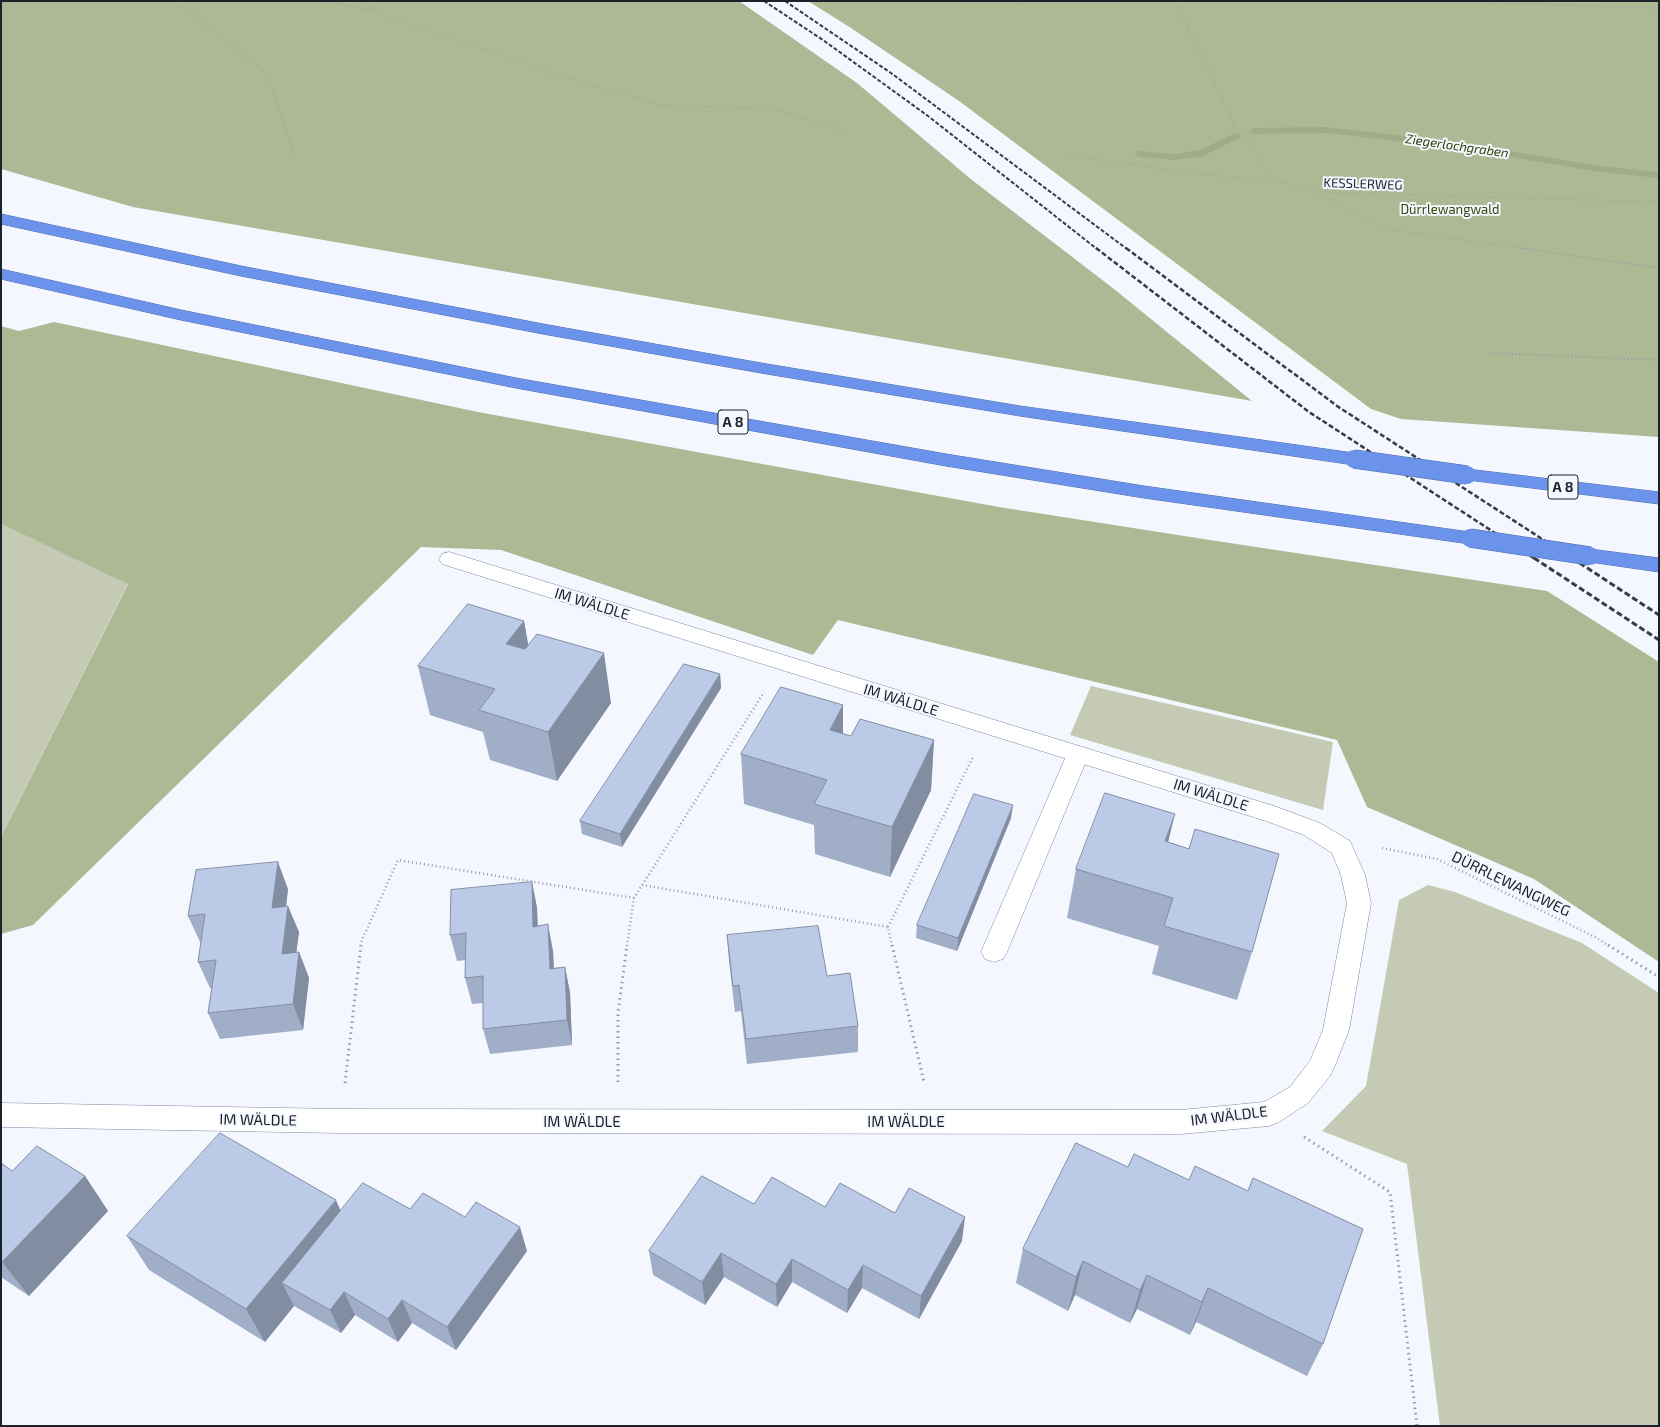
<!DOCTYPE html>
<meta charset="utf-8">
<style>
body{margin:0}
#map{position:relative;width:1660px;height:1427px;overflow:hidden;background:#f4f7fe;font-family:"Exo 2",sans-serif}
canvas{display:block}
.frame{position:absolute;inset:0;border:2px solid #1c222c;pointer-events:none}
</style>
<div id="map">
<canvas width="1660" height="1427"></canvas>
<div class="frame"></div>
</div>
<script>
const ctx = document.querySelector('canvas').getContext('2d');
ctx.lineJoin = 'round';
function fill(path, color) { ctx.fillStyle = color; ctx.fill(path, 'evenodd'); }
function strokePath(path, color, width, dash) { ctx.strokeStyle = color; ctx.lineWidth = width; ctx.lineCap = dash ? 'butt' : 'round'; ctx.setLineDash(dash || []); ctx.stroke(path); }
function drawText(font, color, halo, rows, align = 'center') {
  ctx.font = font + ' "Exo 2",sans-serif'; ctx.lineWidth = 4; ctx.setLineDash([]); ctx.textBaseline = 'middle'; ctx.strokeStyle = halo; ctx.fillStyle = color; for (const [text, x, y, turn = 0] of rows) {
    ctx.save(); ctx.translate(x, y); ctx.rotate((+turn || 0) * Math.PI / 180); ctx.textAlign = isNaN(turn) ? turn : align; if (halo) ctx.strokeText(text, 0, 0); ctx.fillText(text, 0, 0); ctx.restore();
  }
}
fill(new Path2D(`
 M 1,524 L 128,583 L 1,837 Z
 M 1091,686 L 1333,742 L 1323,810 L 1070,735 Z
 M 1428,885 L 1455,892 L 1582,943 L 1659,993 L 1659,1426 L 1440,1426 L 1407,1164 L 1322,1131 L 1366,1086 L 1399,900 Z`), '#c4cab4');
fill(new Path2D(`
 M 1,1 L 739,1 L 857,83 L 972,180 L 1114,289 L 1252,401 L 133,207 L 1,169 Z
 M 808,1 L 1659,1 L 1659,437 L 1401,419 L 1371,409 L 959,101 L 851,28 Z
 M 54,322 L 478,412 L 850,480 L 999,507 L 1210,540 L 1547,591 L 1659,662 L 1659,962 L 1534,879 L 1367,807 L 1337,740 L 838,620 L 813,655 L 501,550 L 421,547 L 33,925 L 1,934 L 1,837 L 128,584 L 1,524 L 1,326 L 19,331 Z`), '#aeb895');
fill(new Path2D(`
 M 1326,127 L 1450,141 L 1600,166 L 1659,172 L 1659,178 L 1600,172 L 1450,147 L 1326,133 L 1254,134 L 1249,131 L 1254,128 Z
 M 1235,133 L 1239,134 L 1240,136 L 1239,138 L 1203,156 L 1175,160 L 1139,157 L 1134,154 L 1139,151 L 1175,154 L 1200,150 Z`), '#a2ab89');
const lane = new Path2D(`
 M 1078,746 L 1086,748 L 1089,754 L 1007,952 L 1003,959 L 994,962 L 985,959 L 981,952 L 1067,754 L 1070,748 Z`);
const street = new Path2D(`
 M 449,552 L 1274,806 L 1320,823 L 1350,841 L 1365,875 L 1371,903 L 1349,1030 L 1334,1068 L 1330,1076 L 1308,1103 L 1279,1122 L 1269,1126 L 1181,1134 L 340,1133 L 1,1127 L 1,1103 L 340,1109 L 1181,1110 L 1264,1102 L 1290,1087 L 1310,1061 L 1323,1030 L 1347,903 L 1341,875 L 1332,853 L 1304,835 L 1266,821 L 442,564 L 439,559 L 442,554 Z`);
const highway = new Path2D(`
 M 1,214 L 241,266 L 543,324 L 761,363 L 1020,406 L 1354,453 L 1361,455 L 1363,459 L 1361,463 L 1354,465 L 1020,416 L 761,373 L 543,334 L 241,276 L 1,224 Z
 M 1,269 L 181,310 L 516,378 L 946,454 L 1144,486 L 1470,532 L 1477,533 L 1480,538 L 1477,543 L 1470,544 L 1144,498 L 946,466 L 516,388 L 181,320 L 1,279 Z
 M 1467,469 L 1659,492 L 1659,504 L 1460,479 L 1458,475 L 1460,471 Z
 M 1590,549 L 1659,558 L 1659,572 L 1583,561 L 1580,556 L 1583,551 Z`);
strokePath(lane, '#7b88a4', 1);
strokePath(street, '#7b88a4', 1);
strokePath(highway, '#4f6ba8', 1);
strokePath(new Path2D(`
 M 176,1 L 269,75 L 295,160
 M 325,1 L 370,10 L 558,75 L 660,105 L 774,109 L 846,131
 M 941,1 L 999,3 L 1169,1
 M 1175,1 L 1236,128 L 1251,144 L 1270,179 L 1316,192 L 1659,202
 M 1203,1 L 1471,2 L 1659,8
 M 370,10 L 377,1
 M 1066,155 L 1205,175 L 1269,179
 M 1316,192 L 1384,229 L 1527,249`), '#979ca4', 1.5, [0.5, 2]);
strokePath(new Path2D(`
 M 1520,248 L 1659,268
 M 1491,353 L 1659,360`), '#979ca4', 2, [1, 2.5]);
strokePath(new Path2D(`
 M 1382,848 L 1437,859 L 1595,937 L 1609,946
 M 642,885 L 888,927 L 892,946
 M 888,927 L 973,757
 M 361,946 L 362,940 L 398,860 L 634,898
 M 627,946 L 634,898 L 764,692`), '#979ca4', 2.5, [1, 3]);
strokePath(new Path2D(`
 M 892,945 L 924,1082
 M 1608,945 L 1659,977
 M 618,1082 L 618,1013 L 627,945
 M 345,1083 L 361,945
 M 1304,1137 L 1390,1192 L 1417,1426`), '#979ca4', 3, [1.5, 4]);
fill(lane, '#fff');
fill(street, '#fff');
fill(highway, '#6b93eb');
strokePath(new Path2D(`
 M 764,1 L 823,40 L 928,116 L 1097,249
 M 785,1 L 891,73 L 1127,249`), '#373c46', 2, [4, 2]);
strokePath(new Path2D(`
 M 1096,248 L 1309,412 L 1535,559
 M 1126,248 L 1337,406 L 1573,559`), '#373c46', 2.5, [5, 2.5]);
strokePath(new Path2D(`
 M 1534,558 L 1659,640
 M 1572,558 L 1659,615`), '#373c46', 3, [6, 3]);
const highwayBridge = new Path2D(`
 M 1354,459 L 1467,475
 M 1470,538 L 1590,556`);
strokePath(highwayBridge, '#4f6ba8', 19, []);
strokePath(highwayBridge, '#6b93eb', 18);
fill(new Path2D(`
 M 524,621 L 528,645 L 611,703 L 557,781 L 490,760 L 483,732 L 430,715 L 418,666 Z
 M 720,674 L 721,688 L 622,847 L 582,834 L 580,821 Z
 M 843,705 L 843,734 L 851,736 L 934,740 L 931,790 L 890,877 L 815,854 L 814,825 L 744,804 L 741,754 Z
 M 1011,818 L 957,951 L 916,938 L 917,925 Z
 M 1168,842 L 1252,952 L 1237,1000 L 1152,974 L 1159,946 L 1067,918 L 1076,869 Z
 M 532,882 L 537,908 L 538,926 L 553,951 L 554,968 L 565,967 L 570,993 L 572,1045 L 490,1054 L 483,1029 L 483,1003 L 472,1004 L 465,978 L 466,960 L 457,961 L 450,935 Z
 M 288,889 L 286,906 L 299,932 L 296,952 L 299,952 L 309,978 L 303,1030 L 220,1039 L 208,1013 L 212,988 L 210,988 L 198,962 L 201,942 L 200,942 L 188,916 Z
 M 727,935 L 827,976 L 858,1026 L 858,1052 L 747,1064 L 741,1011 L 735,1012 L 729,961 Z
 M 1076,1143 L 1323,1344 L 1307,1376 L 1196,1322 L 1190,1335 L 1137,1309 L 1130,1323 L 1075,1295 L 1068,1311 L 1016,1283 L 1023,1249 Z
 M 1,1163 L 12,1171 L 85,1176 L 108,1211 L 29,1296 L 1,1277 Z
 M 754,1204 L 825,1207 L 895,1213 L 962,1241 L 919,1319 L 862,1288 L 847,1313 L 792,1282 L 777,1307 L 724,1277 L 705,1305 L 653,1275 L 649,1251 Z
 M 410,1209 L 465,1217 L 527,1251 L 456,1350 L 412,1323 L 398,1342 L 355,1315 L 341,1333 L 294,1306 L 265,1342 L 149,1270 L 127,1236 L 340,1211 Z`), '#a1aec7');
fill(new Path2D(`
 M 524,621 L 533,671 L 506,644 Z
 M 604,653 L 611,703 L 557,781 L 548,732 Z
 M 720,674 L 721,688 L 622,847 L 620,834 Z
 M 843,705 L 843,754 L 830,730 Z
 M 934,740 L 931,790 L 890,877 L 892,827 Z
 M 1013,805 L 1011,818 L 957,951 L 958,938 Z
 M 1175,814 L 1163,863 L 1165,841 Z
 M 278,862 L 288,889 L 283,934 L 272,908 Z
 M 532,882 L 537,908 L 538,953 L 533,927 Z
 M 288,906 L 299,932 L 293,980 L 282,954 Z
 M 548,924 L 553,951 L 555,995 L 550,969 Z
 M 299,952 L 309,978 L 303,1030 L 293,1004 Z
 M 565,967 L 570,993 L 572,1045 L 567,1020 Z
 M 85,1176 L 108,1211 L 29,1296 L 2,1262 Z
 M 336,1200 L 351,1235 L 282,1283 L 294,1306 L 265,1342 L 246,1309 Z
 M 965,1217 L 962,1241 L 919,1319 L 921,1296 Z
 M 520,1227 L 527,1251 L 456,1350 L 447,1327 Z
 M 721,1253 L 724,1277 L 705,1305 L 702,1282 Z
 M 792,1259 L 792,1282 L 777,1307 L 776,1284 Z
 M 1083,1261 L 1075,1295 L 1068,1311 L 1076,1277 Z
 M 863,1265 L 862,1288 L 847,1313 L 848,1290 Z
 M 1147,1275 L 1137,1309 L 1130,1323 L 1140,1290 Z
 M 1208,1288 L 1196,1322 L 1190,1335 L 1202,1302 Z
 M 344,1292 L 355,1315 L 341,1333 L 330,1310 Z
 M 402,1300 L 412,1323 L 398,1342 L 388,1319 Z`), '#838da2');
const building = new Path2D(`
 M 468,604 L 524,621 L 506,644 L 525,649 L 537,634 L 604,653 L 548,732 L 479,710 L 495,689 L 418,666 Z
 M 684,664 L 720,674 L 620,834 L 580,821 Z
 M 781,687 L 843,705 L 830,730 L 851,736 L 860,719 L 934,740 L 892,827 L 814,804 L 827,780 L 741,754 Z
 M 1105,793 L 1175,814 L 1165,841 L 1189,849 L 1195,829 L 1279,854 L 1252,952 L 1164,926 L 1173,898 L 1076,869 Z
 M 974,794 L 1013,805 L 958,938 L 917,925 Z
 M 278,862 L 272,908 L 288,906 L 282,954 L 299,952 L 293,1004 L 208,1013 L 216,960 L 198,962 L 205,914 L 188,916 L 196,870 Z
 M 532,882 L 533,927 L 548,924 L 550,969 L 565,967 L 567,1020 L 483,1029 L 483,976 L 465,978 L 466,933 L 450,935 L 451,890 Z
 M 818,926 L 827,976 L 850,973 L 858,1026 L 746,1039 L 739,985 L 733,986 L 727,935 Z
 M 220,1133 L 336,1200 L 246,1309 L 127,1236 Z
 M 1076,1143 L 1128,1167 L 1134,1154 L 1189,1180 L 1195,1166 L 1248,1191 L 1253,1178 L 1363,1229 L 1323,1344 L 1208,1288 L 1202,1302 L 1147,1275 L 1140,1290 L 1083,1261 L 1076,1277 L 1023,1249 Z
 M 37,1146 L 85,1176 L 2,1262 L 1,1261 L 1,1163 L 12,1171 Z
 M 702,1176 L 754,1204 L 772,1177 L 825,1207 L 840,1183 L 895,1213 L 909,1188 L 965,1217 L 921,1296 L 863,1265 L 848,1290 L 792,1259 L 776,1284 L 721,1253 L 702,1282 L 649,1251 Z
 M 363,1183 L 410,1209 L 423,1193 L 465,1217 L 476,1202 L 520,1227 L 447,1327 L 402,1300 L 388,1319 L 344,1292 L 330,1310 L 282,1283 Z`);
fill(building, '#bbcae7');
strokePath(building, '#838da2', 1);
drawText('italic 13px', '#333e03', '#f4f7fe', [
 ["Ziegerlochgraben",1457,146,8]
]);
drawText('13px', '#1c222c', '#f4f7fe', [
 ["KESSLERWEG",1363,184,2]
]);
drawText('13px', '#374208', '#f4f7fe', [
 ["Dürrlewangwald",1450,210]
]);
for (const [x, y, w] of [
 [733,422,30],
 [1563,487,30]
]) { const box = new Path2D(); box.roundRect(x - w / 2, y - 12, w, 24, 3); ctx.fillStyle = '#f4f7fe'; ctx.fill(box); strokePath(box, '#1c222c', 1); }
drawText('bold 14px', '#1c222c', null, [
 ["A 8",733,422],
 ["A 8",1563,487]
]);
drawText('15px', '#1c222c', '#f4f7fe', [
 ["IM WÄLDLE",592,604,17],
 ["IM WÄLDLE",901,700,17],
 ["IM WÄLDLE",1211,795,17],
 ["DÜRRLEWANGWEG",1511,884,26],
 ["IM WÄLDLE",1229,1116,-7],
 ["IM WÄLDLE",258,1120,1],
 ["IM WÄLDLE",582,1122],
 ["IM WÄLDLE",906,1122]
]);
</script>
